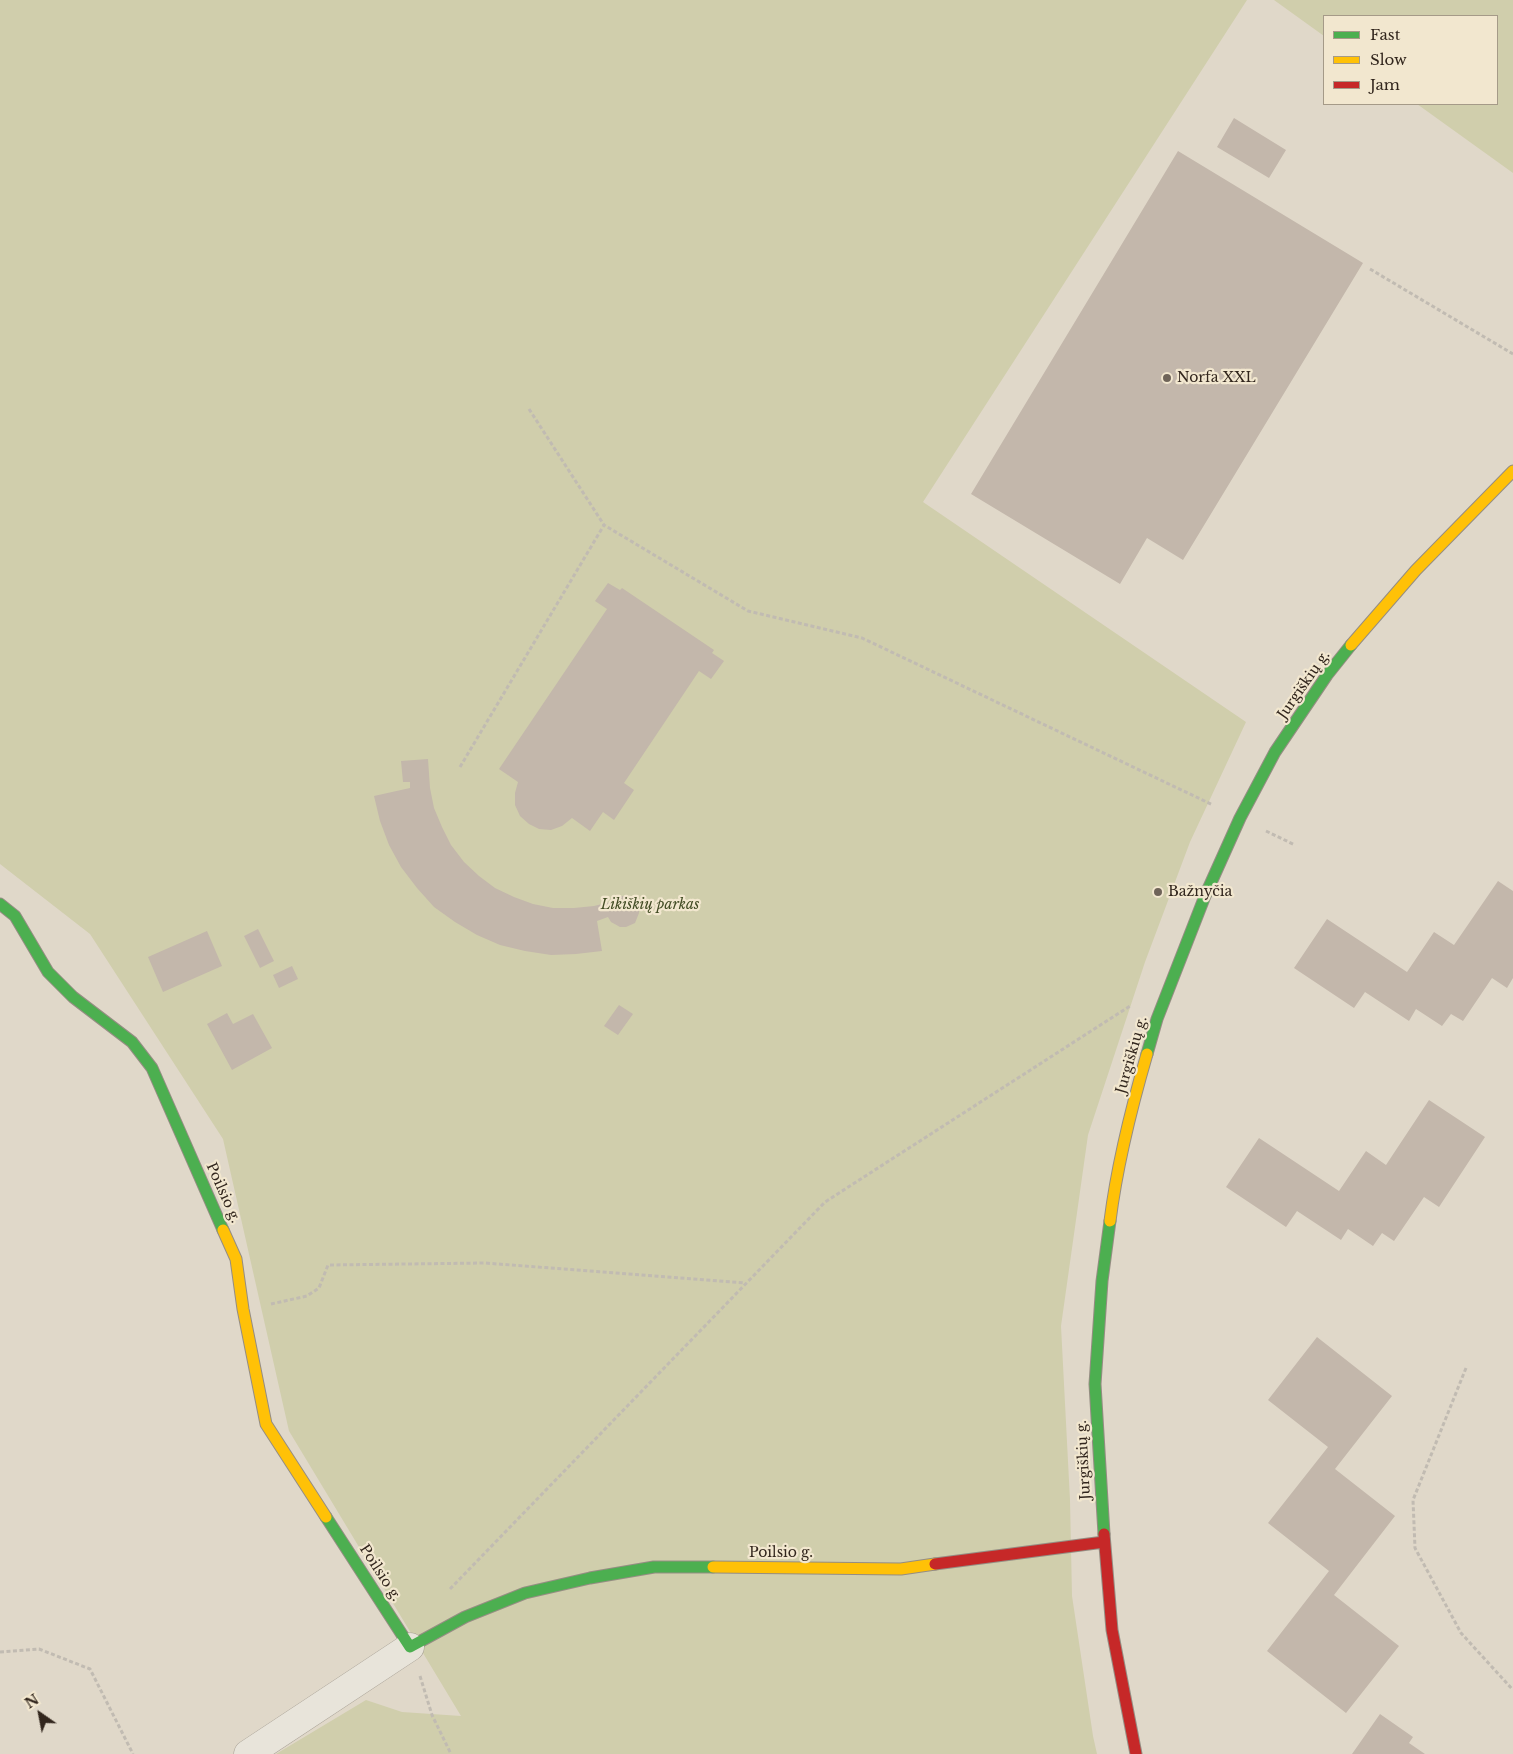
<!DOCTYPE html>
<meta charset="utf-8">
<style>
body{margin:0}
#map{position:relative;width:1513px;height:1754px;overflow:hidden;background:#e0d8c9;font-family:"Libre Baskerville",serif}
canvas{display:block}
.legend{position:absolute;left:1323px;top:15px;width:175px;height:90px;box-sizing:border-box;background:#f2e7cf;border:1px solid #a59a88;margin:0;padding:6px 9px;list-style:none;font-size:15px;color:#32261d}
.legend li{display:flex;align-items:center;gap:10px;height:25px}
.legend b{width:25px;border:1px solid #a59a88}
.north{position:absolute;left:15px;top:1689px;width:50px;height:50px;-webkit-text-stroke:4px #f2e7cf;paint-order:stroke;rotate:327deg;font-size:14px;font-weight:700;line-height:20px;text-align:center;color:#32261d}
.north::after{content:'';display:block;margin:auto;width:18px;height:22px;background:#32261d;clip-path:polygon(50% 0,100% 100%,50% 72%,0 100%)}
</style>
<div id="map">
<canvas width="1513" height="1754"></canvas>
<ul class="legend">
<li><b style="height:6px;background:#4caf50"></b>Fast</li>
<li><b style="height:6px;background:#ffc107"></b>Slow</li>
<li><b style="height:6px;background:#c62828"></b>Jam</li>
</ul>
<div class="north">N</div>
</div>
<script>
const ctx = document.querySelector('canvas').getContext('2d');
ctx.lineJoin = 'round';
function fill(path, color) { ctx.fillStyle = color; ctx.fill(path, 'evenodd'); }
function strokePath(path, color, width, dash) { ctx.strokeStyle = color; ctx.lineWidth = width; ctx.lineCap = dash ? 'butt' : 'round'; ctx.setLineDash(dash || []); ctx.stroke(path); }
function drawText(font, color, halo, rows, align = 'center') {
  ctx.font = font + ' "Libre Baskerville",serif'; ctx.lineWidth = 4.5; ctx.setLineDash([]); ctx.textBaseline = 'middle'; ctx.strokeStyle = halo; ctx.fillStyle = color; for (const [text, x, y, turn = 0] of rows) {
    ctx.save(); ctx.translate(x, y); ctx.rotate((+turn || 0) * Math.PI / 180); ctx.textAlign = isNaN(turn) ? turn : align; if (halo) ctx.strokeText(text, 0, 0); ctx.fillText(text, 0, 0); ctx.restore();
  }
}
fill(new Path2D(`
 M 0,0 L 1247,0 L 923,502 L 1246,722 L 1190,842 L 1145,962 L 1088,1135 L 1061,1326 L 1070,1500 L 1072,1596 L 1093,1736 L 1097,1754 L 276,1754 L 366,1700 L 402,1712 L 461,1716 L 289,1431 L 223,1139 L 90,934 L 0,864 Z
 M 1274,0 L 1513,0 L 1513,173 L 1417,104 L 1497,104 L 1497,16 L 1324,16 L 1324,36 Z`), '#d0ceac');
fill(new Path2D(`
 M 1234,118 L 1286,150 L 1269,178 L 1217,147 Z
 M 1178,151 L 1363,263 L 1183,560 L 1147,538 L 1120,584 L 971,494 Z
 M 608,583 L 620,590 L 622,588 L 714,650 L 712,653 L 724,661 L 711,679 L 699,671 L 624,783 L 634,790 L 614,820 L 603,812 L 590,831 L 572,818 L 562,826 L 551,830 L 539,829 L 529,824 L 520,816 L 515,805 L 515,793 L 518,782 L 499,769 L 607,609 L 595,601 Z
 M 428,759 L 430,788 L 434,808 L 442,827 L 451,845 L 464,862 L 479,876 L 495,888 L 514,897 L 533,904 L 553,908 L 574,908 L 594,906 L 610,902 L 618,896 L 629,896 L 637,902 L 639,908 L 639,913 L 635,923 L 626,927 L 620,927 L 611,922 L 608,917 L 597,921 L 602,951 L 576,954 L 551,955 L 525,951 L 500,945 L 477,935 L 455,922 L 434,907 L 417,888 L 401,867 L 389,845 L 380,821 L 374,796 L 410,788 L 410,782 L 403,782 L 401,761 Z
 M 1498,881 L 1513,891 L 1513,978 L 1507,988 L 1492,978 L 1463,1021 L 1451,1014 L 1442,1026 L 1416,1009 L 1409,1021 L 1365,992 L 1354,1008 L 1294,968 L 1327,919 L 1407,972 L 1434,932 L 1454,945 Z
 M 258,929 L 274,961 L 260,968 L 244,936 Z
 M 207,931 L 222,966 L 163,992 L 148,957 Z
 M 292,966 L 298,979 L 279,988 L 273,975 Z
 M 619,1005 L 633,1014 L 618,1035 L 604,1026 Z
 M 227,1013 L 233,1024 L 253,1014 L 272,1048 L 232,1070 L 207,1024 Z
 M 1429,1100 L 1485,1137 L 1439,1207 L 1424,1197 L 1394,1241 L 1382,1233 L 1373,1246 L 1348,1229 L 1341,1240 L 1297,1211 L 1286,1227 L 1226,1187 L 1259,1138 L 1339,1191 L 1366,1151 L 1386,1165 Z
 M 1317,1337 L 1392,1396 L 1335,1469 L 1395,1516 L 1334,1595 L 1399,1646 L 1346,1713 L 1267,1651 L 1329,1571 L 1268,1523 L 1328,1447 L 1268,1400 Z
 M 1380,1714 L 1413,1737 L 1409,1743 L 1425,1754 L 1352,1754 Z`), '#c3b7ab');
const street = new Path2D(`
 M 248,1754 L 410,1647`);
const fast = new Path2D(`
 M 0,904 L 15,916 L 48,972 L 73,997 L 132,1042 L 152,1068 L 223,1230
 M 1147,1054 L 1157,1019 L 1205,896 L 1240,818 L 1275,752 L 1327,675 L 1351,645
 M 326,1517 L 410,1647 L 465,1617 L 525,1593 L 590,1578 L 654,1567 L 713,1567
 M 1104,1534 L 1095,1384 L 1102,1281 L 1110,1221`);
const slow = new Path2D(`
 M 1351,645 L 1416,570 L 1513,471
 M 1110,1221 C 1117,1165 1131,1109 1147,1054
 M 223,1230 L 236,1259 L 243,1309 L 266,1424 L 326,1517
 M 713,1567 L 901,1569 L 935,1564`);
const jam = new Path2D(`
 M 1104,1534 L 1112,1630 L 1136,1754
 M 935,1564 L 1104,1542`);
strokePath(street, '#a59e93', 29);
strokePath(fast, '#958d83', 13);
strokePath(slow, '#958d83', 13);
strokePath(jam, '#958d83', 13);
strokePath(new Path2D(`
 M 1370,269 L 1513,354
 M 529,409 L 604,525
 M 460,767 L 604,525 L 748,611 L 862,638 L 1213,805
 M 1266,831 L 1295,845
 M 271,1304 L 307,1296 L 319,1288 L 328,1265 L 485,1263 L 745,1283
 M 1466,1368 L 1413,1500 L 1415,1548 L 1461,1633 L 1513,1690
 M 450,1589 L 825,1202 L 1130,1006
 M 0,1652 L 39,1649 L 90,1669 L 133,1754
 M 420,1676 L 432,1715 L 451,1754`), '#c1bbb2', 3, [4, 2.5]);
strokePath(street, '#e8e4da', 28);
strokePath(fast, '#4caf50', 11);
strokePath(slow, '#ffc107', 11);
strokePath(jam, '#c62828', 11);
for (const [x, y, r, color] of [
 [1167,378,5,"#6f6459"],
 [1158,892,5,"#6f6459"]
]) { const dot = new Path2D(); dot.arc(x, y, r, 0, 2 * Math.PI); ctx.fillStyle = color; ctx.fill(dot); strokePath(dot, '#f2e7cf', 2); }
drawText('14px', '#32261d', '#f2e7cf', [
 ["Norfa XXL",1177,378],
 ["Bažnyčia",1168,892]
], 'left');
drawText('14px', '#32261d', '#f2e7cf', [
 ["Jurgiškių g.",1304,685,-55],
 ["Jurgiškių g.",1132,1055,-74],
 ["Poilsio g.",223,1193,66],
 ["Jurgiškių g.",1084,1460,-93],
 ["Poilsio g.",781,1553],
 ["Poilsio g.",380,1573,57]
]);
drawText('italic 14px', '#434d25', '#f2e7cf', [
 ["Likiškių parkas",650,905]
]);
</script>
